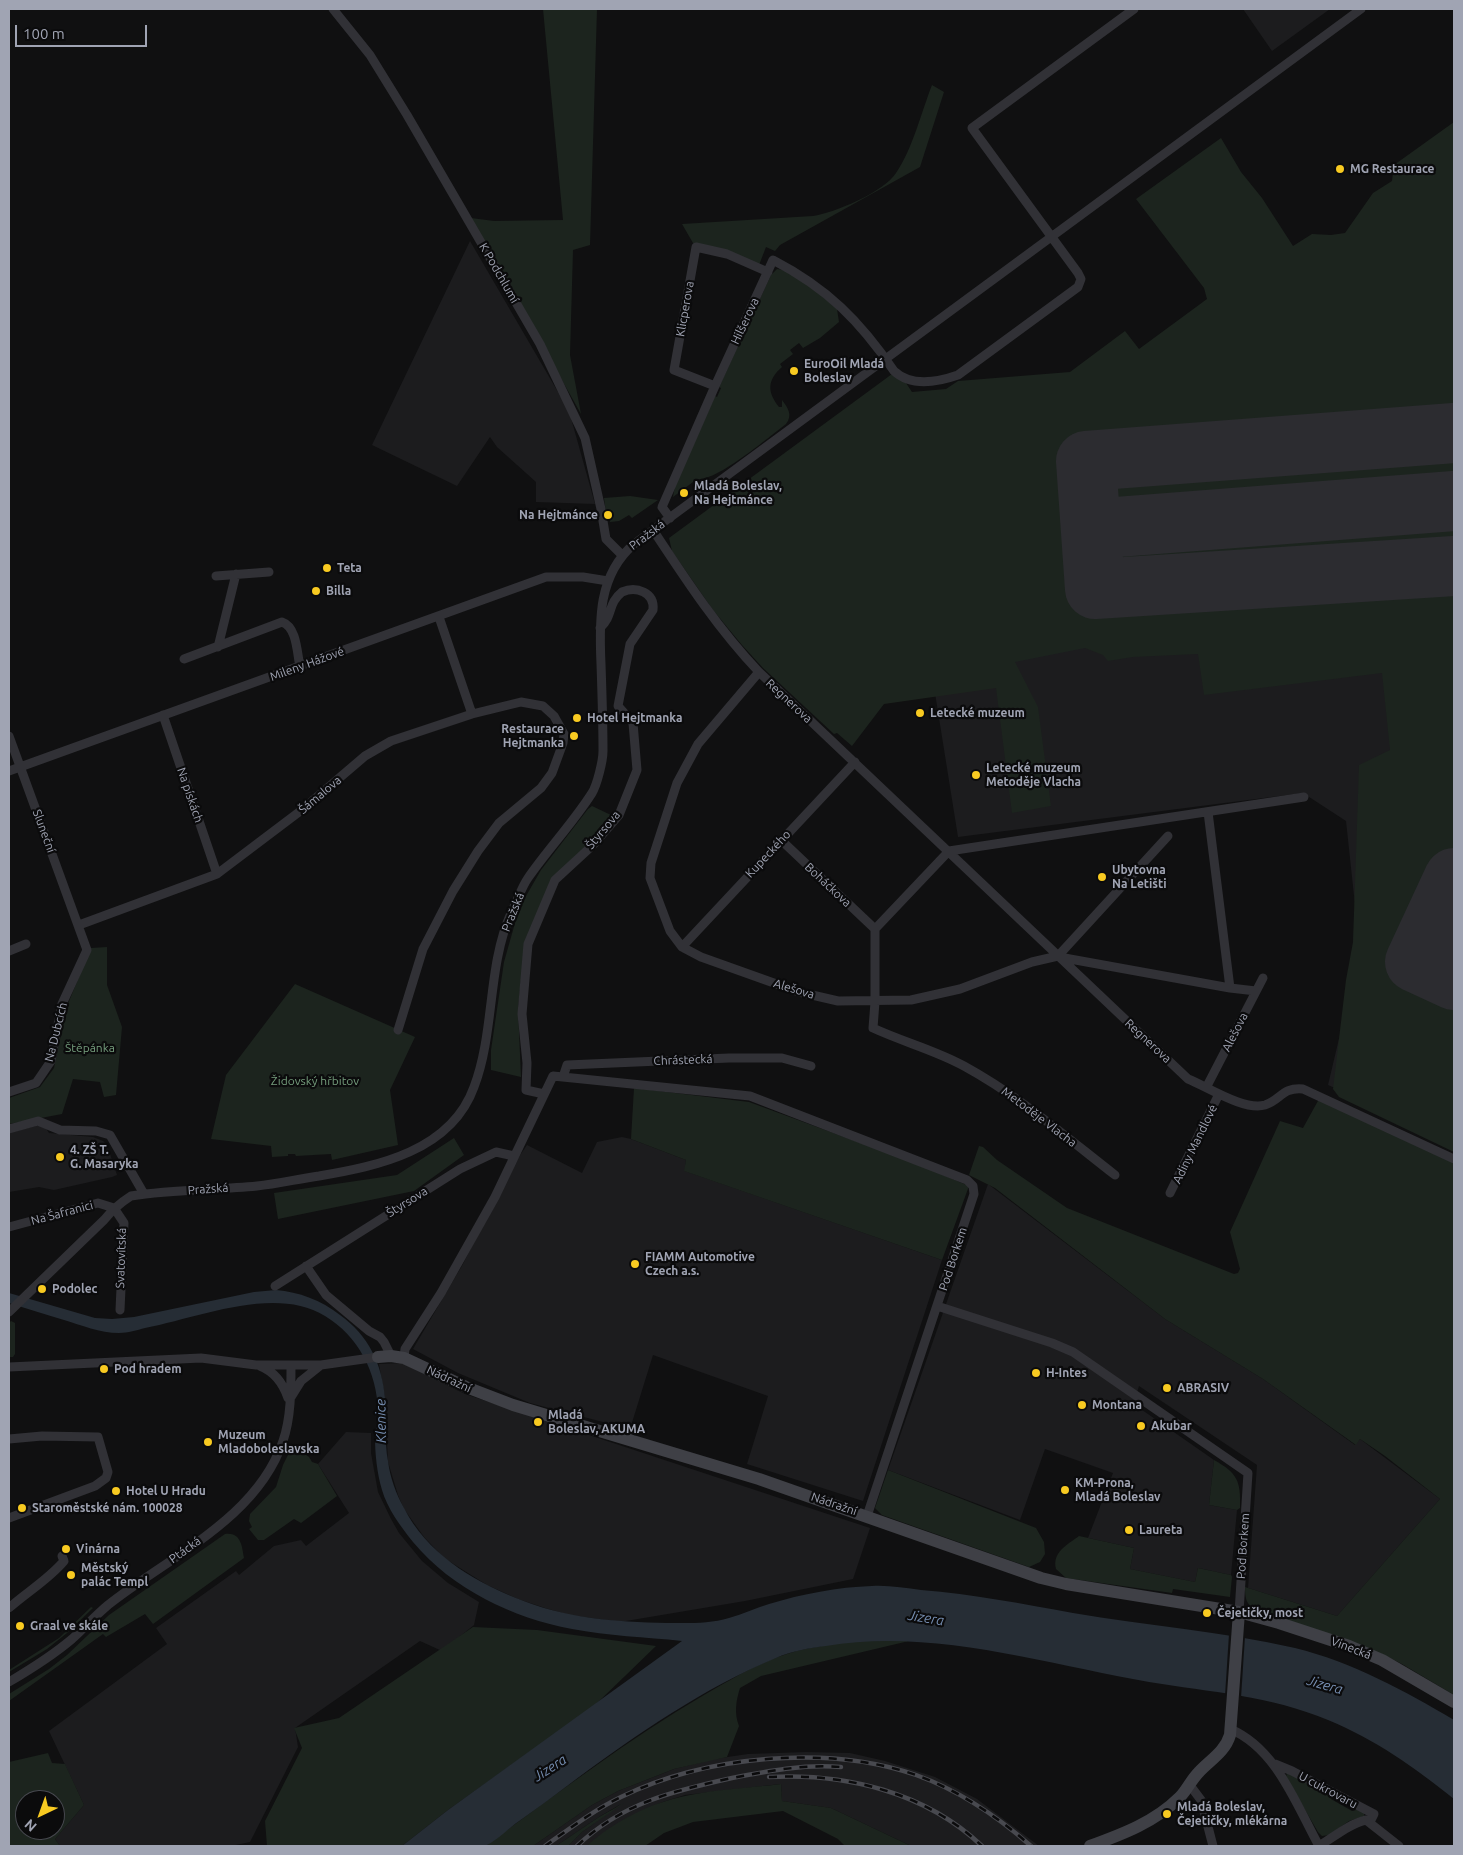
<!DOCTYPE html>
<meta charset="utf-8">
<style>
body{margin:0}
#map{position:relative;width:1463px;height:1855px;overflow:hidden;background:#101011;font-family:Ubuntu,sans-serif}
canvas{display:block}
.frame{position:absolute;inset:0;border:10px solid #a0a4b3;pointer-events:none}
.north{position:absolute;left:15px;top:1790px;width:50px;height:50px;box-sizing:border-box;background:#0b0b0c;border:1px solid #47484f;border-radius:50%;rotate:222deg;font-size:14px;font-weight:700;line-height:20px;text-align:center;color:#a0a4b3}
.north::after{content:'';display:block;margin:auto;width:18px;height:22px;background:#f8ca21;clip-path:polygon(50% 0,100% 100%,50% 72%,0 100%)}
.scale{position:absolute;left:15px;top:25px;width:132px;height:22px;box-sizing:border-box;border:2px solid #a0a4b3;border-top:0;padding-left:6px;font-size:15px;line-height:18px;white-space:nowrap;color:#a0a4b3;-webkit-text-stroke:4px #0b0b0c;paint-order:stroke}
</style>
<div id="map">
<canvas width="1463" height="1855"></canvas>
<div class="frame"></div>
<div class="north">N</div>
<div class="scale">100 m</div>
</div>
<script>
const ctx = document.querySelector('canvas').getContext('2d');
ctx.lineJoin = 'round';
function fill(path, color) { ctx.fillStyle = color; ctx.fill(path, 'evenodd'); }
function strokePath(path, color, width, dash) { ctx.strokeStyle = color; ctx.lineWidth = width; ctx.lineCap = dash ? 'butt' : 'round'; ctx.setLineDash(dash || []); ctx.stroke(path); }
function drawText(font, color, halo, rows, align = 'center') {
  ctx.font = font + ' Ubuntu,sans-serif'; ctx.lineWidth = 4.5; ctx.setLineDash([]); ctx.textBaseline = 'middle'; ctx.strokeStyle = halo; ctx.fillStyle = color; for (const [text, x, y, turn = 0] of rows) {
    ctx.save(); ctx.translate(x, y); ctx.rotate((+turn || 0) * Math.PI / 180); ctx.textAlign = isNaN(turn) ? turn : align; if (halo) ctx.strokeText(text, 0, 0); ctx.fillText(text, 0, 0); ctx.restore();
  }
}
fill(new Path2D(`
 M 1243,9 L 1330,9 L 1272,51 Z
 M 470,241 L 569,411 L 595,504 L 536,502 L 536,482 L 497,447 L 490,437 L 457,486 L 372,445 Z
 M 1454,380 L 1454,1139 L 1328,1085 L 1351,988 L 1355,905 L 1346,821 L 1303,793 L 958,837 L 935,693 Z
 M 43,1124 L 49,1133 L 93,1137 L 103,1141 L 107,1145 L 117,1175 L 112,1177 L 54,1190 L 39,1187 L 9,1192 L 9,1133 Z
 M 622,1137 L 631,1139 L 686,1160 L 685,1171 L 942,1260 L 863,1501 L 747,1464 L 768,1396 L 653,1355 L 630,1429 L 530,1403 L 458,1373 L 413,1349 L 463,1264 L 512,1167 L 527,1145 L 582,1173 L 597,1142 Z
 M 988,1184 L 1165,1319 L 1263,1379 L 1355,1445 L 1360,1439 L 1440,1499 L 1337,1616 L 1248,1588 L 1257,1465 L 1139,1386 L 1132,1409 L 1135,1405 L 1214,1460 L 1209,1505 L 1237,1510 L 1231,1575 L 1198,1568 L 1195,1582 L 1130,1569 L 1134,1548 L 1088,1538 L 1113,1473 L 1045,1449 L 1020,1520 L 888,1470 Z
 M 402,1363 L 465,1394 L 870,1528 L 853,1579 L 745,1601 L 620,1622 L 569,1615 L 545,1608 L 518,1599 L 487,1585 L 444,1558 L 424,1537 L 404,1509 L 398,1495 L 388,1462 L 385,1398 L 379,1364 Z
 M 346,1432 L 371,1433 L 371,1453 L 378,1492 L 391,1519 L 399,1533 L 422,1561 L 448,1583 L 479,1602 L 474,1625 L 442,1651 L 420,1641 L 295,1728 L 298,1747 L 250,1842 L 231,1846 L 60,1846 L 55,1839 L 84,1805 L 49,1731 L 167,1644 L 156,1628 L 236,1571 L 239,1575 L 274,1546 L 301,1540 L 306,1546 L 349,1513 L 318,1464 Z
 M 806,1752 L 850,1753 L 885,1761 L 935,1777 L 977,1799 L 1039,1846 L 911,1846 L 831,1808 L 782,1801 L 781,1784 L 685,1795 L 663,1802 L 624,1820 L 587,1846 L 568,1846 L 582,1832 L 621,1804 L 599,1817 L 556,1846 L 533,1846 L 592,1805 L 618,1791 L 674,1769 L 714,1759 L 748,1754 Z`), '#1c1c1e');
fill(new Path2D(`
 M 543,9 L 597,9 L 590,245 L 573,250 L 570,355 L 581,414 L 471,218 L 494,221 L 563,220 Z
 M 932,85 L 944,92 L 920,167 L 780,245 L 775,251 L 766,247 L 759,265 L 727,251 L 693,243 L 682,224 L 813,216 C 834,213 884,192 896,173 C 913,148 921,113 932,85 Z
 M 1454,122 L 1454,1152 L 1339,1097 L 1333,1089 L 1346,980 L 1353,942 L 1359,765 L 1390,750 L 1382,673 L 1204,695 L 1198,654 L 1133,657 L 1108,661 L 1103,655 L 1085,648 L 1015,662 L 1038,707 L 1051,806 L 1012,813 L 996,688 L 884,704 L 852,746 L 837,733 L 834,734 L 763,668 L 742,645 L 713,610 L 672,551 L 669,538 L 892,374 L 906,383 L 912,392 L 946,389 L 958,381 L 1070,372 L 1125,331 L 1139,349 L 1207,299 L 1204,288 L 1136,199 L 1221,138 L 1241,172 L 1262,198 L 1293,246 L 1312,234 L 1331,235 L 1345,233 L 1373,193 L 1392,181 L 1394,165 Z
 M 777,269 C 793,270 825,298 837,309 L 839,322 L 820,338 L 803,348 L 799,343 L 790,350 L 793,354 L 780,364 L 782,367 C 767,380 767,392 779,407 L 782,407 L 782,400 C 788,408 793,415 786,424 C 769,437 716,482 697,479 L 673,497 L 675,486 L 715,396 L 717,397 L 721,388 L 719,387 L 771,275 Z
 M 630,496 L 658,500 L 632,518 L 629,515 L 619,521 L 610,522 L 609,513 L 606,513 L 604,498 Z
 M 592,806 L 611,815 L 599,828 L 593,840 L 552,878 L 525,943 L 518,1008 L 521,1077 L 491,1070 L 491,1050 L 504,962 L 517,916 L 522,903 L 541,870 L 588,809 Z
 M 107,947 L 107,985 L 122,1027 L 116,1095 L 104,1097 L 100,1082 L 73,1079 L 62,1114 L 9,1124 L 9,1098 L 40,1087 L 54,1068 L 67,1006 L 91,948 Z
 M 295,984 L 415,1037 L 390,1090 L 398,1145 L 332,1160 L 331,1154 L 296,1156 L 295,1154 L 288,1154 L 288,1156 L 272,1157 L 271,1146 L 211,1139 L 226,1075 Z
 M 634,1088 L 749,1102 L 915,1163 L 969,1186 L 942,1260 L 684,1171 L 686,1160 L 631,1139 Z
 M 1319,1099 L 1454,1163 L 1454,1695 L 1402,1664 L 1382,1654 L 1254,1610 C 1246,1603 1245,1598 1245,1587 L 1337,1616 L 1440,1499 L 1385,1456 L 1360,1439 L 1356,1445 L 1263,1379 L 1165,1319 L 995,1188 L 969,1175 L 979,1146 L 983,1147 L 997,1160 L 1067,1208 L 1234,1274 L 1238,1273 L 1240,1269 L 1230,1232 L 1280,1121 L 1303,1128 Z
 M 454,1138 L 464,1155 L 414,1191 L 278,1219 L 274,1193 L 397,1175 Z
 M 11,1321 L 15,1323 L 15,1354 L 13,1357 L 9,1357 L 9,1323 Z
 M 293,1445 L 309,1457 L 312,1462 L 318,1464 L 337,1496 L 301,1523 L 294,1519 L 264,1540 L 258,1540 L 249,1529 L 252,1527 L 249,1521 L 250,1514 L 276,1487 L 283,1465 Z
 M 1214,1460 C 1237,1473 1241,1480 1240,1508 L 1237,1510 L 1209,1505 Z
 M 888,1470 L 1036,1528 L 1044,1542 L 1045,1554 L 1040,1562 L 1029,1567 L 882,1515 L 875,1508 Z
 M 225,1534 C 241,1532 242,1546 244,1558 L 153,1624 L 145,1614 L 106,1637 L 103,1634 L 9,1701 L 9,1694 L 49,1669 L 67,1655 L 109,1615 Z
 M 1079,1536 L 1134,1548 L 1130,1569 L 1195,1582 L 1198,1568 L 1231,1575 L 1232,1577 L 1230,1597 L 1173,1589 L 1172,1593 L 1066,1578 L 1056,1569 C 1052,1552 1067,1545 1079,1536 Z
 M 91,1607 L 93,1608 L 67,1633 L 47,1649 L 9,1672 L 9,1670 L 59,1638 Z
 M 473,1627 L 537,1630 L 656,1646 L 594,1706 L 448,1810 L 402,1846 L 267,1846 L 265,1821 L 302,1748 L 294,1728 L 339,1718 Z
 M 852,1641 L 909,1641 L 761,1676 L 740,1688 C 736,1701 734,1713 739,1726 L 727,1757 L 674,1769 L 618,1791 L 592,1805 L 533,1846 L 485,1846 C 557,1794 627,1740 704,1695 C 727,1682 752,1666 778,1657 C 801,1648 828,1645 852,1641 Z
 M 48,1753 L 52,1763 L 65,1764 L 84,1805 L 55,1839 L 60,1846 L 10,1846 L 9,1833 L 9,1762 ZM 25,1800 L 55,1800 L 55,1830 L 25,1830 Z
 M 1287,1773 L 1336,1796 L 1331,1799 L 1352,1811 L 1360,1809 L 1364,1812 L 1364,1816 L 1349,1821 L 1329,1835 L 1322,1836 L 1318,1832 L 1286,1777 Z
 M 781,1784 L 782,1801 L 831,1808 L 911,1846 L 845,1846 L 838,1839 L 783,1811 L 693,1822 L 664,1833 L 645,1846 L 587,1846 C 613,1822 650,1803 685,1796 C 716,1789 749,1788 781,1784 Z
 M 624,1803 L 582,1832 L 568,1846 L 556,1846 L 599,1817 Z`), '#1c241e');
fill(new Path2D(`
 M 276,1290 C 299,1292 321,1300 340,1315 C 369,1336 382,1364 385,1398 C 387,1419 384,1440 388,1461 C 390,1477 396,1494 404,1508 C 426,1552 471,1580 516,1598 C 564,1618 615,1622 667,1623 C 688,1623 709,1624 729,1618 C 743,1614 756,1608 769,1604 C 802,1594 838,1587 872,1586 C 888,1585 905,1588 921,1590 C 973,1594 1023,1604 1073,1613 C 1147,1626 1222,1631 1295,1648 C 1352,1662 1405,1691 1454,1720 L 1454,1799 C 1414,1767 1376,1740 1328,1720 C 1271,1696 1210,1692 1149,1682 C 1044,1664 933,1628 826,1646 C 810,1648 791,1651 776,1658 C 705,1687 636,1735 575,1780 C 555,1795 535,1810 515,1824 C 506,1831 497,1840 487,1845 C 478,1849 416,1846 402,1846 L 448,1810 L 682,1641 C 645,1637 608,1636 572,1629 C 513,1618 452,1589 413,1542 C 401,1527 387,1508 382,1490 C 377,1473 375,1454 375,1437 C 376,1429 378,1420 378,1411 C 377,1372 358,1336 325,1316 C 275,1285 198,1318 145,1328 C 137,1330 128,1333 119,1333 C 100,1333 81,1325 64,1320 C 45,1314 27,1309 9,1303 L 9,1293 L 95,1318 L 112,1319 L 134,1317 L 254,1292 Z`), '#262d35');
fill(new Path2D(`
 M 1229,1634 L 1245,1636 L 1241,1698 L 1225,1696 Z`), '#101011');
strokePath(new Path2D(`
 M 1454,433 L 1086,461 L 1095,589 L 1454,566
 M 1104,528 L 1454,501
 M 1454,878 L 1415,962 L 1454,980`), '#2c2c30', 60);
strokePath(new Path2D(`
 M 333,9 L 370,55 L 407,115 L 540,344 L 585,438 L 601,509 L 606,539 L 622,555
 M 715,386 L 674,370 L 696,247 L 727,254 L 768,272
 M 670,518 L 662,507 L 715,386 L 773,260 C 827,288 860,321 894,371 C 911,387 938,382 958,375 L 1078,287 L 1081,279 L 1078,273 L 972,128 L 1134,9
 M 653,530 C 686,580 718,629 759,672 L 1188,1079 C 1208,1087 1244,1111 1265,1105 C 1281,1100 1282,1087 1303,1089 L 1454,1159
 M 216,576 L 269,572
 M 439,617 L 472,714
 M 218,647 L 236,574
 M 184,659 L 282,622 C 297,627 297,653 300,667
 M 759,672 L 698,744 L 677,783 L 651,863 L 650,878 L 670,931 L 682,947 L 701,957 L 799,992 L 838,1001 L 911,1000 L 960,989 L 1032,962 L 1058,956 L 1168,836
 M 163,715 L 217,874
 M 9,736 L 87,950 L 62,1004 L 51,1061 L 36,1083 L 9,1092
 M 9,771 L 546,577 L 583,577 L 608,581
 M 1208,812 L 1230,988
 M 781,840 L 875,929
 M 79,925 L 217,874 L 303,809 L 365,756 L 391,741 L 472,714 L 521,702 L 543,706 L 554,716 L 564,734 L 563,743 L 552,773 L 541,788 L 499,823 L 478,851 L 453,891 L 423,949 L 398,1030
 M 682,947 L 855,762
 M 9,951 L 26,944
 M 1059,957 L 1230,988 L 1256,991
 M 563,1077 L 567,1065 L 729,1058 L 782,1058 L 811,1066
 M 1207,1086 L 1263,978
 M 544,1094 L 526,1090 L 527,1063 L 522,1014 L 528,944 L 555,880 L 593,845 L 619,815 L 637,770 L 633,723 L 618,706 L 630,644 L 653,610 C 655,592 636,586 622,592 C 607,604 614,615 600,628
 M 9,1129 L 38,1121 L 60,1130 L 96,1131 L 110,1135 L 144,1194
 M 1115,1175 C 1066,1137 1019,1096 964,1066 C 935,1050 903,1042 873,1028 L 875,1002 L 875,929 L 949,851 L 1304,797
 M 1170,1193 L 1219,1094
 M 114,1208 L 124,1223 L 120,1310
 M 9,1227 L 98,1203 L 114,1208
 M 306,1266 L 326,1295 L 369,1331 L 380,1337 L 384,1342 L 391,1356
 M 275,1286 L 460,1169 L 496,1152 L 514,1156
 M 937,1306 L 1052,1343 L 1073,1352 L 1248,1473 L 1239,1612
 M 9,1312 L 104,1220 C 112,1210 120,1203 131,1196 C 173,1189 215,1190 257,1186 C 277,1184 298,1179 319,1176 C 378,1166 451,1151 474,1087 C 495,1032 487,967 511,913 C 517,902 521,888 528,878 C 548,849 573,823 592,793 C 597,785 603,761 603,751 C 603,722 602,693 601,664 C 599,620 598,575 634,544 L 1361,9
 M 404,1358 L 405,1349 L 441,1293 L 495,1197 L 553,1076 L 750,1096 L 967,1180 L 973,1186 L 974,1194 L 867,1516
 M 260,1366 C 275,1372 283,1383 288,1398
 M 9,1367 L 201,1358 L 256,1365 L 321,1365 L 378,1357
 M 291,1397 L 301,1381 L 321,1365
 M 9,1439 L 42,1436 L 98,1437 L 108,1472 L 106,1478 L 95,1486 L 9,1518
 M 9,1608 C 27,1592 49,1579 64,1561 L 62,1556
 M 9,1682 C 31,1669 52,1656 72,1639 C 84,1628 95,1616 108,1605 C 168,1557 257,1519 283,1441 C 291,1418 291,1390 291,1365
 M 1230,1729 C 1276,1748 1296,1804 1319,1846 C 1334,1837 1349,1824 1366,1820 L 1399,1846
 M 1275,1764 L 1292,1771 L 1374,1814 L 1370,1822
 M 1189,1784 L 1201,1800 L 1213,1846`), '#313136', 9);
strokePath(new Path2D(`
 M 378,1357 L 391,1356 L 404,1358 L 466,1387 L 513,1405 L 759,1479 L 1041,1578 L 1066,1584 L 1239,1612 L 1279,1623 L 1349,1646 L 1382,1660 L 1454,1702
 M 1090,1846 C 1123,1834 1155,1822 1180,1797 C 1187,1790 1191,1780 1199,1772 C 1210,1760 1225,1752 1230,1735 L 1239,1612`), '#3f4046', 12);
const rail = new Path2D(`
 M 769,1777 C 846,1773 925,1792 982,1846
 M 545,1846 C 569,1829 594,1810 621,1797 C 705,1756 827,1744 916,1775 C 958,1790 998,1817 1031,1846
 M 577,1846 C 622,1803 673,1791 732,1778 C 768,1771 804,1764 841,1767`);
strokePath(rail, '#48494f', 4.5);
strokePath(rail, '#0b0b0c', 2.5, [8]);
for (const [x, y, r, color] of [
 [1340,169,5,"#f8ca21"],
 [794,371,5,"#f8ca21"],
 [684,493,5,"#f8ca21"],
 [608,515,5,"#f8ca21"],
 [327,568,5,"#f8ca21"],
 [316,591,5,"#f8ca21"],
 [920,713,5,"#f8ca21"],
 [577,718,5,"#f8ca21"],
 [574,736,5,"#f8ca21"],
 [976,775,5,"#f8ca21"],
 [1102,877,5,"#f8ca21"],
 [60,1157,5,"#f8ca21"],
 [635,1264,5,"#f8ca21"],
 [42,1289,5,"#f8ca21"],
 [104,1369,5,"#f8ca21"],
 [1036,1373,5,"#f8ca21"],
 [1167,1388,5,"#f8ca21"],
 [1082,1405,5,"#f8ca21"],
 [538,1422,5,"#f8ca21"],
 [1141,1426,5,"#f8ca21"],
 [208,1442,5,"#f8ca21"],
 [1065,1490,5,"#f8ca21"],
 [116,1491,5,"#f8ca21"],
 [22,1508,5,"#f8ca21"],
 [1129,1530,5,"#f8ca21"],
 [66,1549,5,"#f8ca21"],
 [71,1575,5,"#f8ca21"],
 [1207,1613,5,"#f8ca21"],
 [20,1626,5,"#f8ca21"],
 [1167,1814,5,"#f8ca21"]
]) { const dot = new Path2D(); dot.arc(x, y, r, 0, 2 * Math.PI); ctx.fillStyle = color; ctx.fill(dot); strokePath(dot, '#0b0b0c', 2); }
drawText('bold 12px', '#a0a4b3', '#0b0b0c', [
 ["MG Restaurace",1350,169],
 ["EuroOil Mladá",804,364],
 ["Boleslav",804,378],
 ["Mladá Boleslav,",694,486],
 ["Na Hejtmánce",694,500],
 ["Na Hejtmánce",598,515,"right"],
 ["Teta",337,568],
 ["Billa",326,591],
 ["Letecké muzeum",930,713],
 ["Hotel Hejtmanka",587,718],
 ["Restaurace",564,729,"right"],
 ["Hejtmanka",564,743,"right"],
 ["Letecké muzeum",986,768],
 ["Metoděje Vlacha",986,782],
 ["Ubytovna",1112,870],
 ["Na Letišti",1112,884],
 ["4. ZŠ T.",70,1150],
 ["G. Masaryka",70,1164],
 ["FIAMM Automotive",645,1257],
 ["Czech a.s.",645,1271],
 ["Podolec",52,1289],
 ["Pod hradem",114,1369],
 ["H-Intes",1046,1373],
 ["ABRASIV",1177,1388],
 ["Montana",1092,1405],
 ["Mladá",548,1415],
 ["Boleslav, AKUMA",548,1429],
 ["Akubar",1151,1426],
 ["Muzeum",218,1435],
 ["Mladoboleslavska",218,1449],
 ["KM-Prona,",1075,1483],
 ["Mladá Boleslav",1075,1497],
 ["Hotel U Hradu",126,1491],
 ["Staroměstské nám. 100028",32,1508],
 ["Laureta",1139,1530],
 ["Vinárna",76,1549],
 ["Městský",81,1568],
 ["palác Templ",81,1582],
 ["Čejetičky, most",1217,1613],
 ["Graal ve skále",30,1626],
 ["Mladá Boleslav,",1177,1807],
 ["Čejetičky, mlékárna",1177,1821]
], 'left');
drawText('12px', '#a0a4b3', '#0b0b0c', [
 ["K Podchlumí",499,273,60],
 ["Klicperova",685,309,-80],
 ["Hilšerova",745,321,-65],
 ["Pražská",647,535,-37],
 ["Mileny Hážové",307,664,-20],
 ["Regnerova",789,701,43],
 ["Na pískách",190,795,71],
 ["Šámalova",320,795,-40],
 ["Štyrsova",603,830,-50],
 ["Sluneční",44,831,70],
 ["Kupeckého",768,854,-47],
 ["Boháčkova",828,885,43],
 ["Pražská",513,912,-68],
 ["Alešova",794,989,17],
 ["Na Dubcích",56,1032,-76],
 ["Alešova",1235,1032,-63],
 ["Regnerova",1148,1041,43],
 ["Chrástecká",683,1060,-2],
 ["Metoděje Vlacha",1039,1117,37],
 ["Adiny Mandlové",1195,1144,-64],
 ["Pražská",208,1189,-4],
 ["Štyrsova",407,1202,-32],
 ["Na Šafranici",62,1213,-15],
 ["Svatovítská",121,1258,-88],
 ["Pod Borkem",953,1259,-72],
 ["Nádražní",449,1379,25],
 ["Nádražní",834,1504,19],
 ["Pod Borkem",1243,1546,-86],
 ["Ptácká",185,1550,-36],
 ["Vinecká",1351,1648,21],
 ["U cukrovaru",1328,1790,28]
]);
drawText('12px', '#769f7e', '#0b0b0c', [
 ["Štěpánka",90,1048],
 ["Židovský hřbitov",315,1081]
]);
drawText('italic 14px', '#758db0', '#0b0b0c', [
 ["Klenice",381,1421,-91],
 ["Jizera",926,1618,9],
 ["Jizera",1325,1685,16],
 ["Jizera",550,1768,-33]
]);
</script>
